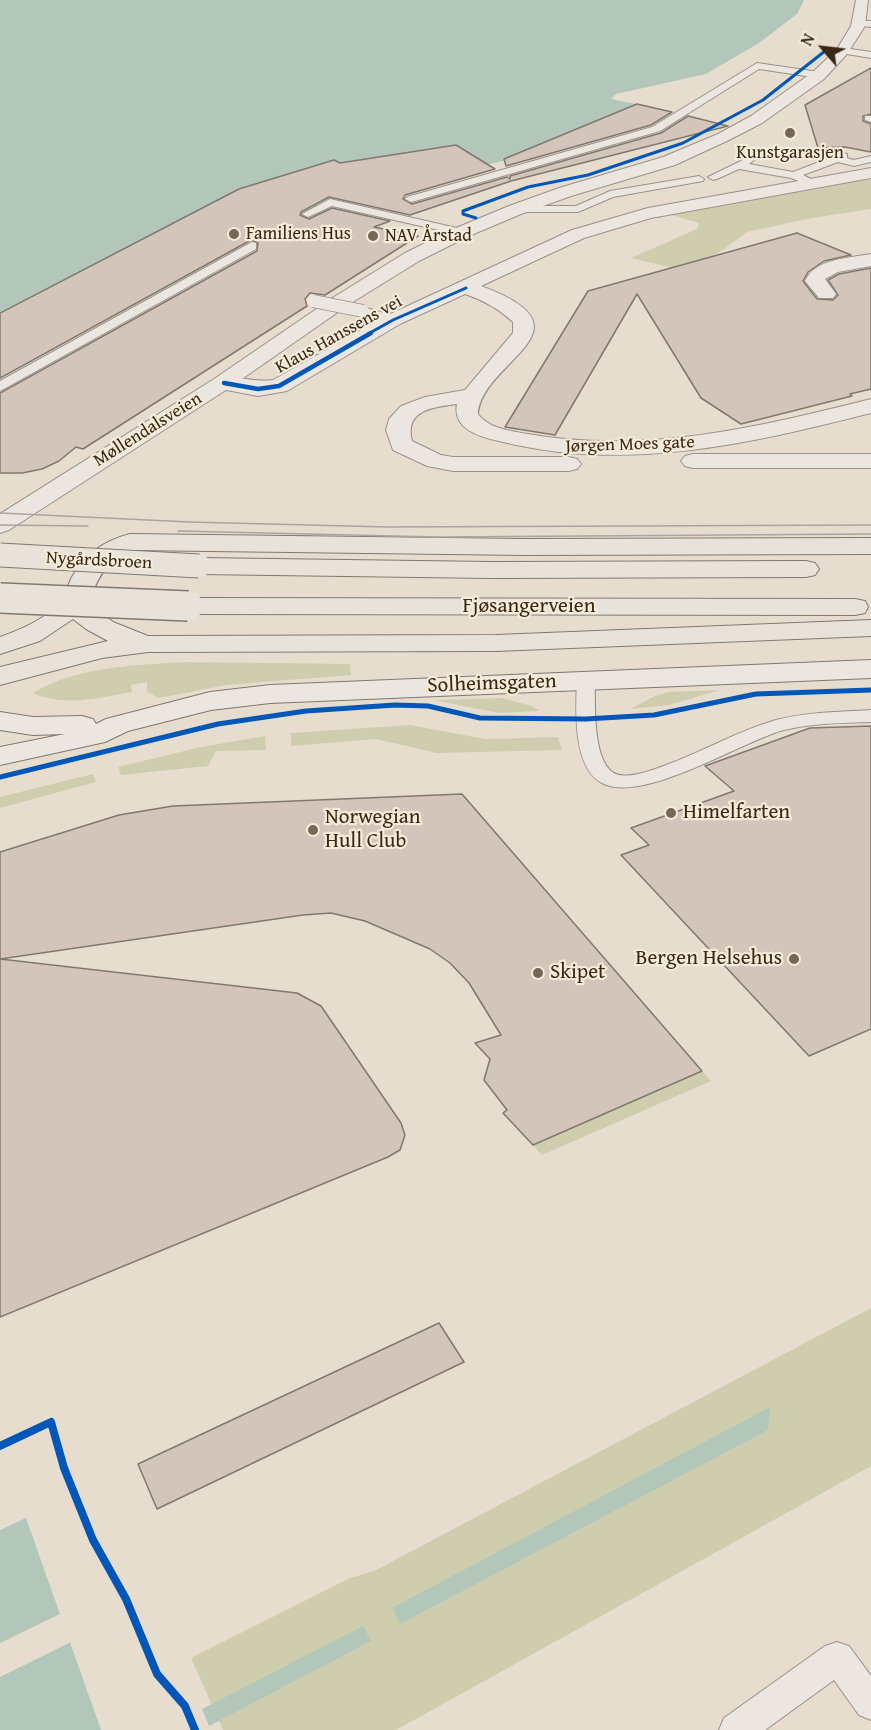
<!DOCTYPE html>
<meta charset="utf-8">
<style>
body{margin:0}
#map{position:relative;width:871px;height:1730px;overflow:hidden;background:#e6ddcf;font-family:"Gentium Book Plus",serif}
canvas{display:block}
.north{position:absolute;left:793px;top:18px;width:60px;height:60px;-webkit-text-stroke:4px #f5ebd9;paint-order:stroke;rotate:298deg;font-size:16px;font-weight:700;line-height:24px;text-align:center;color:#392816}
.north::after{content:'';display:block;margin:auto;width:21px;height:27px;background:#392816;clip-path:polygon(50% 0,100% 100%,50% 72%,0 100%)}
</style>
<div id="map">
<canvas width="871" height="1730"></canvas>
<div class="north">N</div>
</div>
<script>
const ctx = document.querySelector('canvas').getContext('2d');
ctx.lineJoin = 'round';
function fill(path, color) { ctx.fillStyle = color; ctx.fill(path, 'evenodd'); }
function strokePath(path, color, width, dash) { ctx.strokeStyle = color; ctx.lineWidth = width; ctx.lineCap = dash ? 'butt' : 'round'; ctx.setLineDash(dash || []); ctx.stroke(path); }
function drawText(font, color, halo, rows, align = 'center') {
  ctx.font = font + ' "Gentium Book Plus",serif'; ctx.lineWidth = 4.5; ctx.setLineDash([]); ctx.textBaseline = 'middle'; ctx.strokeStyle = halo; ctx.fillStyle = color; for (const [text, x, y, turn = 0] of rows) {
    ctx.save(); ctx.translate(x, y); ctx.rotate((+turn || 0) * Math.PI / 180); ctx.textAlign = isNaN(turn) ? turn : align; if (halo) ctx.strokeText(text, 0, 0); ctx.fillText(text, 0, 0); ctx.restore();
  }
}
fill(new Path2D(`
 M 871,176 L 871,209 L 812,218 L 747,232 L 723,250 L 685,271 L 631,258 L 697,229 L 699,223 L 668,214 Z
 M 187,662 L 350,664 L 351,675 L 227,685 L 159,698 L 147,692 L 147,682 L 131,685 L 132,692 C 99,698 65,707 33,693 C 78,666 136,665 187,662 Z
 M 720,690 L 669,705 L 630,709 L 655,696 L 668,692 Z
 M 502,698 L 532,706 L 540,711 L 499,713 L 434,700 Z
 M 410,725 L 485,739 L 558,737 L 562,750 L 436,753 L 376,739 L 291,746 L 291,733 Z
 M 265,736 L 266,750 L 216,751 L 208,766 L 121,775 L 118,767 L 201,747 Z
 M 93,774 L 96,782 L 0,808 L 0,797 Z
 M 702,1071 L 711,1081 L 542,1155 L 533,1145 Z
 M 871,1308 L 871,1466 L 396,1730 L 223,1730 L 191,1658 L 348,1579 L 376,1570 Z`), '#ceceaf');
fill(new Path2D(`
 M 0,0 L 804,0 L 797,14 L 759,43 L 706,74 L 616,94 L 611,99 L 636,104 L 533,151 L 507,160 L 360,195 L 304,184 L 228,195 L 0,312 Z
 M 770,1407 L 768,1430 L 400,1624 L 392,1608 Z
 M 26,1518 L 101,1730 L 0,1730 L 0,1530 Z
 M 363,1626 L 371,1641 L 209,1726 L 202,1709 Z`), '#b2c7ba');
fill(new Path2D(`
 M 60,1614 L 71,1642 L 0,1677 L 0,1643 Z`), '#e6ddcf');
const building = new Path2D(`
 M 871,68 L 871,114 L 863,116 L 863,121 L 871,124 L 871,152 L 845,147 L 818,148 L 805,105 Z
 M 637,104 L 672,112 L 651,125 L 506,166 L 504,159 Z
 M 688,116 L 728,126 L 511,181 L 410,215 L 329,197 L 301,212 L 300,215 L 309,219 L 332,208 L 390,221 L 374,227 L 418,236 L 325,295 L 310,293 L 305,299 L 307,306 L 83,449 L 76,447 L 59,461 L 42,469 L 22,473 L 0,473 L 0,393 L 257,251 L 258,243 L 251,240 L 0,378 L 0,313 L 239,189 L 334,160 L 340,163 L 456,145 L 495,169 L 405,195 L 403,199 L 412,204 L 507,177 L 510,179 L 510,176 L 661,133 Z
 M 797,233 L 851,255 L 824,261 L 808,272 L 803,281 L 817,299 L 833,300 L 838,295 L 828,280 L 839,274 L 871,268 L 871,389 L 850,394 L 852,396 L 741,424 L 701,398 L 637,294 L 555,435 L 505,427 L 588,291 Z
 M 871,726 L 871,1029 L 809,1056 L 621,855 L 649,845 L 631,828 L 734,791 L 705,766 L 810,728 Z
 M 462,794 L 702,1071 L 533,1145 L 503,1113 L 507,1110 L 484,1080 L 490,1059 L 475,1043 L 501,1035 L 469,983 L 450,963 L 430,949 L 365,921 L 331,913 L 303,915 L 0,959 L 0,852 L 119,815 L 173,806 Z
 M 0,959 L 297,993 L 321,1006 L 401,1123 L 405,1135 L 400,1150 L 388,1157 L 0,1317 Z
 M 439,1323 L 464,1362 L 157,1509 L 138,1464 Z`);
fill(building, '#d4c5ba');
strokePath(building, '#81796f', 1.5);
const service = new Path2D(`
 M 857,21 L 871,21 L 871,27 L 857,25 Z
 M 844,48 L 871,52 L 871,58 L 841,53 L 840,51 Z
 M 757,63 L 819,72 L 824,75 L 819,78 L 759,69 L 660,131 L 415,201 L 411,202 L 405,199 L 407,197 L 652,127 Z
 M 865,116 L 871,116 L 871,122 L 865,120 Z
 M 843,153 L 847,154 L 847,158 L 854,160 L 871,156 L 871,162 L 854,166 L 838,162 L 803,175 L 817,182 L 817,186 L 813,187 L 791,178 L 739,169 L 717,179 L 713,180 L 708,177 L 749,157 L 754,160 L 749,164 L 793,172 Z
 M 699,176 L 704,179 L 703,181 L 613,197 L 578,212 L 515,212 L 509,209 L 515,206 L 576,206 L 610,191 Z
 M 330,199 L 461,229 L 467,232 L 461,235 L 332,206 L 308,217 L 302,214 Z
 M 252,242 L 256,243 L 256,249 L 0,391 L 0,381 Z
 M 363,307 L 398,317 L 399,320 L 393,324 L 358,314 L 357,311 L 358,308 Z
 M 586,675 L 592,676 L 595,680 C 595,703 592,764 616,774 C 630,780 661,767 674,762 C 708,749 740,730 776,720 C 806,712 840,712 871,710 L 871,722 C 843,723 812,723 784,730 C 742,741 642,805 602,783 C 572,767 576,708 577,680 L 580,676 Z
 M 837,1642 L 849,1646 L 871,1676 L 871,1720 L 859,1715 L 834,1680 L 765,1730 L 719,1730 L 724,1718 L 825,1646 Z`);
const minor = new Path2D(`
 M 871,168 L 871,178 L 651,218 L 584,238 L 481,286 C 600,330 482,360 478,414 C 489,429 512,431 528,434 C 644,455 759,427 871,399 L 871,413 C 749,444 624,473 499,441 C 480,437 452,429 457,404 C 433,407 404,410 412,441 L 441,455 L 453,457 L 569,457 L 577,459 L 581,464 L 577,469 L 569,471 L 453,471 L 427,466 L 393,450 L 386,430 L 389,419 L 401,406 L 425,397 L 465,390 L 513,333 L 513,322 C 499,309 483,300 465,294 L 400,324 L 287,391 L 258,396 L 216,388 L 213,383 L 216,378 C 233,374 253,383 273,380 L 386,316 L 572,230 L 648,208 Z
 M 871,254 L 871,266 L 838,272 L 825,279 L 836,294 L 833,298 L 819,298 L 805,281 C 815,258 850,258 871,254 Z
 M 693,454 L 871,454 L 871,468 L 693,468 L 685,466 L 681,461 L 685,456 Z`);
const tertiary = new Path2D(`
 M 856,0 L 868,0 L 865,26 L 847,54 L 824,79 L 762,123 L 729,140 L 675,165 L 571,196 L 521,214 L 469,236 L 419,261 L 348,305 L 229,388 L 9,530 L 0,533 L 0,514 L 214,379 L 334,297 L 405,253 L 456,228 L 509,206 L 559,188 L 663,157 L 718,134 L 751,116 L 813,72 L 837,49 L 851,26 Z`);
const secondary = new Path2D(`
 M 871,660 L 871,678 L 270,703 L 211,710 L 128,731 L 105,742 L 0,765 L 0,747 L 65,734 L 33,735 L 0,730 L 0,712 L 33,717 L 82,716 L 93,719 L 96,724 L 106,719 L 210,692 L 270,685 Z`);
const trunk = new Path2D(`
 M 130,534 L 525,539 L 871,538 L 871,554 L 525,555 L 132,550 C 102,562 101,577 87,602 L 113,622 L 148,636 L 496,635 L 871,620 L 871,636 L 496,651 L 148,652 L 102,658 L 0,685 L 0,667 L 108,641 L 86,629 L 73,619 L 40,641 L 0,654 L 0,637 C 22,629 49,618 63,598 C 67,592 68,584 72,577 C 86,553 104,541 130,534 Z
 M 199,558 L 491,562 L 806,561 L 815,563 L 819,569 L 815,575 L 806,577 L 491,578 L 199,574 L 190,572 L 186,566 L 190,560 Z
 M 188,598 L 855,599 L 865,601 L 868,607 L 865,613 L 855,615 L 188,614 L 178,612 L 175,606 L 178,600 Z`);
strokePath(service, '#9a9288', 2);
strokePath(minor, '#9a9288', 2);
strokePath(tertiary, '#9a9288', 2);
strokePath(secondary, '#81796f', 2);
strokePath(trunk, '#81796f', 2);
fill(service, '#ebe6df');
fill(minor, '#ebe6df');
fill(tertiary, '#ebe6df');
fill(secondary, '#ebe6df');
fill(trunk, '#e8e3da');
strokePath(new Path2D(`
 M 0,513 L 190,522 L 388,527 L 871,525
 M 0,525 L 88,526
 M 178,531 L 438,537 L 871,534`), '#aaa59e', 1.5);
const serviceBridge = new Path2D(`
 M 313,301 L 363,311`);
const trunkBridgeFar1 = new Path2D(`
 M 0,555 L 199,566`);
const trunkBridge = new Path2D(`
 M 0,598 L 188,606`);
strokePath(serviceBridge, '#9a9288', 14, []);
strokePath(trunkBridgeFar1, '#81796f', 25, []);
strokePath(trunkBridge, '#81796f', 32, []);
strokePath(serviceBridge, '#ebe6df', 12);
strokePath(trunkBridgeFar1, '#e8e3da', 23);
strokePath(trunkBridge, '#e8e3da', 29);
strokePath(new Path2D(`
 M 476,218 L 463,214 L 463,211 L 528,187 L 588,175 L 683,143 L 763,100 L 825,51
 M 368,334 L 393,320 L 466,288`), '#0057b8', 3);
strokePath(new Path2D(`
 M 224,383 L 258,389 L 279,386 L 371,333`), '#0057b8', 4.5);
strokePath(new Path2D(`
 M 0,777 L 218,724 L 306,711 L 395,705 L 428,706 L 480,718 L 586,719 L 654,715 L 756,694 L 871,690`), '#0057b8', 5);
strokePath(new Path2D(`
 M 0,1446 L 51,1422 L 64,1468 L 93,1540 L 126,1599 L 157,1674 L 185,1706 L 195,1730`), '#0057b8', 8);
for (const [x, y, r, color] of [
 [790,133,6,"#766757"],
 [234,234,6,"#766757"],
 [373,236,6,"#766757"],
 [671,813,6,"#766757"],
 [313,830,6,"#766757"],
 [794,959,6,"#766757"],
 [538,973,6,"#766757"]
]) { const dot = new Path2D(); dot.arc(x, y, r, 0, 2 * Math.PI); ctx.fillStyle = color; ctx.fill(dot); strokePath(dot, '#f5ebd9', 2); }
drawText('18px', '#392816', '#f5ebd9', [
 ["Kunstgarasjen",790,153,"center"],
 ["Familiens Hus",246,234],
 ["NAV Årstad",385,236]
], 'left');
drawText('18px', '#392816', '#f5ebd9', [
 ["Klaus Hanssens vei",339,335,-29],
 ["Møllendalsveien",148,430,-32],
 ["Jørgen Moes gate",630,445,-2],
 ["Nygårdsbroen",99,561,3]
]);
drawText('21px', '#392816', '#f5ebd9', [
 ["Fjøsangerveien",529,607],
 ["Solheimsgaten",492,684,-2]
]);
drawText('21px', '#392816', '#f5ebd9', [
 ["Himelfarten",683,813],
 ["Norwegian",325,818],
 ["Hull Club",325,842],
 ["Bergen Helsehus",782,959,"right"],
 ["Skipet",550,973]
], 'left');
</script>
